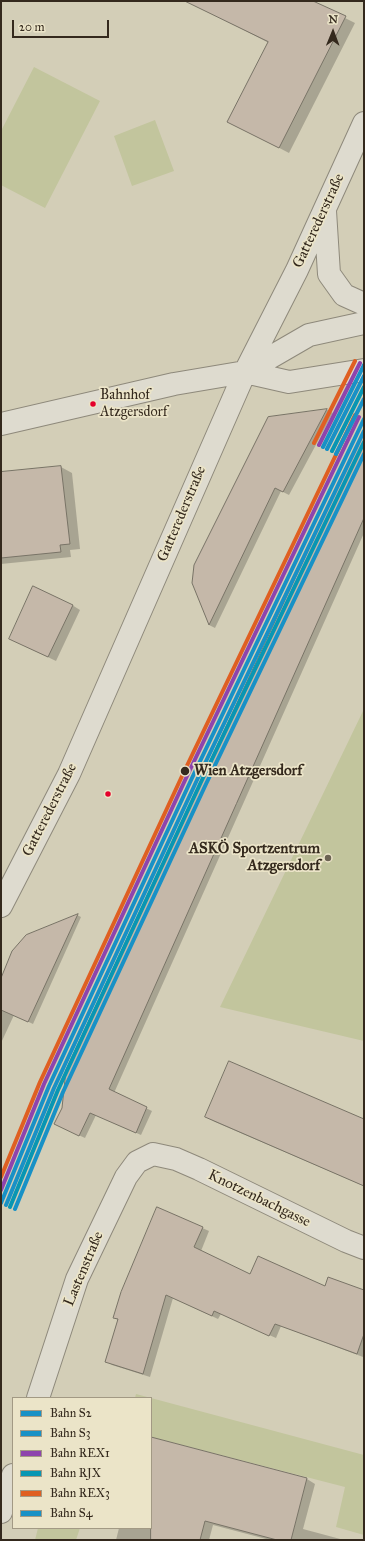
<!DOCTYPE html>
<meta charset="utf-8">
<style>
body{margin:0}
#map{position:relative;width:365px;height:1541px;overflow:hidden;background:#d3ceb7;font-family:"IM FELL Great Primer",serif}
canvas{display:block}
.frame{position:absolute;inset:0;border:2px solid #34291d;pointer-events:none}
.legend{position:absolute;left:12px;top:1397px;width:140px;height:132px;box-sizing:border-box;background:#ebe4c8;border:1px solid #a29984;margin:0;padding:5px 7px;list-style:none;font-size:12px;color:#34291d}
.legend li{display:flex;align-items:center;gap:8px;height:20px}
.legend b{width:20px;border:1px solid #a29984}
.north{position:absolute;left:313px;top:12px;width:40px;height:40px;-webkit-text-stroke:3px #ebe4c8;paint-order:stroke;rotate:1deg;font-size:11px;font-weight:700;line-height:16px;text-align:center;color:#34291d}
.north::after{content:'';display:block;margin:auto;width:14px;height:18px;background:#34291d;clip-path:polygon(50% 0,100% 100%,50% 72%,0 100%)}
.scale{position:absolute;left:12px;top:20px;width:97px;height:18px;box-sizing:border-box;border:2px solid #34291d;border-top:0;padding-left:5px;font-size:12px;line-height:14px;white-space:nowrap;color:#34291d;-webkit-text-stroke:3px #ebe4c8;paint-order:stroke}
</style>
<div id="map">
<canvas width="365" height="1541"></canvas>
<div class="frame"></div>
<ul class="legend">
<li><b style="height:5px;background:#1891c6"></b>Bahn S2</li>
<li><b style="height:5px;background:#1891c6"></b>Bahn S3</li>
<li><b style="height:5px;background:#8e44ad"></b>Bahn REX1</li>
<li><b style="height:5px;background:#0896b3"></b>Bahn RJX</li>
<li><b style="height:5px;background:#df5f22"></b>Bahn REX3</li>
<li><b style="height:5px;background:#1891c6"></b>Bahn S4</li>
</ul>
<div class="north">N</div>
<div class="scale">20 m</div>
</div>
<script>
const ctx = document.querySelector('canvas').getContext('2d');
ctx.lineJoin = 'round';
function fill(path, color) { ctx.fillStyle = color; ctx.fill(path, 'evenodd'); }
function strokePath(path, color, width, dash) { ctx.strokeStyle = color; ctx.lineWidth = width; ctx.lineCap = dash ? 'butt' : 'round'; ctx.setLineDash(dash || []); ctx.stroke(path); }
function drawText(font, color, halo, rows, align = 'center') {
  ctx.font = font + ' "IM FELL Great Primer",serif'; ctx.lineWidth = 3.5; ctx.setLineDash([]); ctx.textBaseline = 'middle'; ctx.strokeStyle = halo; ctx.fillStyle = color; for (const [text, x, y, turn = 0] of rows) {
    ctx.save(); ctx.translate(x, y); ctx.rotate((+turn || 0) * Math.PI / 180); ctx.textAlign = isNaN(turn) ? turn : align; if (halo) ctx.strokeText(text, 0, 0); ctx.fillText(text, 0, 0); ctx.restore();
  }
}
fill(new Path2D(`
 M 34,67 L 100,101 L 45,208 L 1,185 L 1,131 Z
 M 155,120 L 174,171 L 132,186 L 114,136 Z
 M 364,709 L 364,1041 L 220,1007 Z
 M 136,1394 L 364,1455 L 364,1535 L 336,1527 L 345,1487 L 151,1437 L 151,1398 L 135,1398 Z
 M 38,1528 L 80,1528 L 76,1540 L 35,1540 Z`), '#c2c59d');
fill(new Path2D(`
 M 186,1 L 311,1 L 355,23 L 289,153 L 239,127 L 269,43 Z
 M 328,410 L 333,413 L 289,495 L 281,491 L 215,628 L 209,625 L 193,583 L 269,418 Z
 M 364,433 L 364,533 L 114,1093 L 152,1111 L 141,1135 L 96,1115 L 85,1138 L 61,1127 Z
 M 61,467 L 72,473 L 80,549 L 70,550 L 71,557 L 1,564 L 1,473 Z
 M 72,605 L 80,610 L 56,661 L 10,639 Z
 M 77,915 L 81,917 L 33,1024 L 14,1015 L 1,1043 L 1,981 Z
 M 206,1117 L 364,1120 L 364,1186 L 215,1122 Z
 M 158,1208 L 209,1231 L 201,1251 L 251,1275 L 325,1287 L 364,1291 L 363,1357 L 281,1326 L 276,1338 L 221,1314 L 218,1319 L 173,1298 L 150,1377 L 112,1365 L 106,1361 L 118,1320 L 114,1317 Z
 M 151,1438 L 307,1479 L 315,1484 L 303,1529 L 344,1540 L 270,1540 L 213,1525 L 209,1540 L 116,1540 L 119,1528 L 151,1528 Z`), '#0003');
const building = new Path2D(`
 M 185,1 L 313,1 L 346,16 L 279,148 L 227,122 L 268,42 Z
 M 327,409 L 283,492 L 275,488 L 209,625 L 192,583 L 194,565 L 268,417 Z
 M 364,431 L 364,518 L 109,1089 L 147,1107 L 136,1133 L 90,1113 L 79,1136 L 54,1124 L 62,1108 L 66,1070 Z
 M 61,466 L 70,544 L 60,545 L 61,552 L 1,558 L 1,472 Z
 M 33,586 L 73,605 L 48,657 L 9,639 Z
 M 78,914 L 28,1022 L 1,1010 L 1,978 L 12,951 L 26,935 Z
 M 229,1061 L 364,1119 L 364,1186 L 205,1117 Z
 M 157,1207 L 203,1227 L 194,1247 L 250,1274 L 258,1256 L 325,1286 L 328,1277 L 364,1290 L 364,1334 L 357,1354 L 275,1324 L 269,1336 L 214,1311 L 212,1316 L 166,1295 L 143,1374 L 105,1362 L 118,1319 L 113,1318 L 121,1292 Z
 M 151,1437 L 307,1478 L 291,1540 L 277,1540 L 205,1521 L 200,1540 L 151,1540 Z`);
fill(building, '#c5b8a9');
strokePath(building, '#787366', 1);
const minor = new Path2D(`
 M 38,1398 L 77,1279 L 126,1177 L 137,1162 L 153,1154 L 176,1159 L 199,1169 L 346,1241 L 364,1248
 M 1,1512 L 13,1475`);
const tertiary = new Path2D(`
 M 325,211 L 329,274 L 344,295 L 364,304
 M 245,372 L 289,382 L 364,370
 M 1,424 L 174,384 L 245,372 L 309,335 L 364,323
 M 1,906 L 69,774 L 245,372 L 297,270 L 364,123`);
strokePath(minor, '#8e897b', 24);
strokePath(tertiary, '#8e897b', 24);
strokePath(minor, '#dedbcf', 22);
strokePath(tertiary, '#dedbcf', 22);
strokePath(new Path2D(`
 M 323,447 L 364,365
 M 1,1203 L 49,1086 L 192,778 L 364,419`), '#1891c6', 4);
strokePath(new Path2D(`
 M 327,449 L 364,376
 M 6,1205 L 54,1088 L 197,780 L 364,431`), '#1891c6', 4);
strokePath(new Path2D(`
 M 319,445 L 360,363
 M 1,1190 L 44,1084 L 187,776 L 359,417`), '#8e44ad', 4);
strokePath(new Path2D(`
 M 332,451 L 364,387
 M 10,1207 L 58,1090 L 201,782 L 364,442`), '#0896b3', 4);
strokePath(new Path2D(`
 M 314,443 L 355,361
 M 1,1177 L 40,1082 L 183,774 L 355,415`), '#df5f22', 4);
strokePath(new Path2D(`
 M 336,454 L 364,399
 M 15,1209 L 63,1092 L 206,784 L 364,454`), '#1891c6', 4);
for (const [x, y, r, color] of [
 [93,404,3.5,"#e4002b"],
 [185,771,5,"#34291d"],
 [108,794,3.5,"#e4002b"],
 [328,858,4,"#6c6353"]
]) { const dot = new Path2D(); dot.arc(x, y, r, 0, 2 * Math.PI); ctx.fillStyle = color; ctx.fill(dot); strokePath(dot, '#ebe4c8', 1.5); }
drawText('14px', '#34291d', '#ebe4c8', [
 ["Bahnhof",100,396],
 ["Atzgersdorf",100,413]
], 'left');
drawText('15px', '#34291d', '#ebe4c8', [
 ["Gatterederstraße",319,221,-65],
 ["Gatterederstraße",182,514,-67],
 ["Gatterederstraße",50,810,-63],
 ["Knotzenbachgasse",259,1199,26],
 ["Lastenstraße",84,1269,-67]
]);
drawText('bold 15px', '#34291d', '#ebe4c8', [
 ["Wien Atzgersdorf",194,771]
], 'left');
drawText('bold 15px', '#34291d', '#ebe4c8', [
 ["ASKÖ Sportzentrum",320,849],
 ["Atzgersdorf",320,866]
], 'right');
</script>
